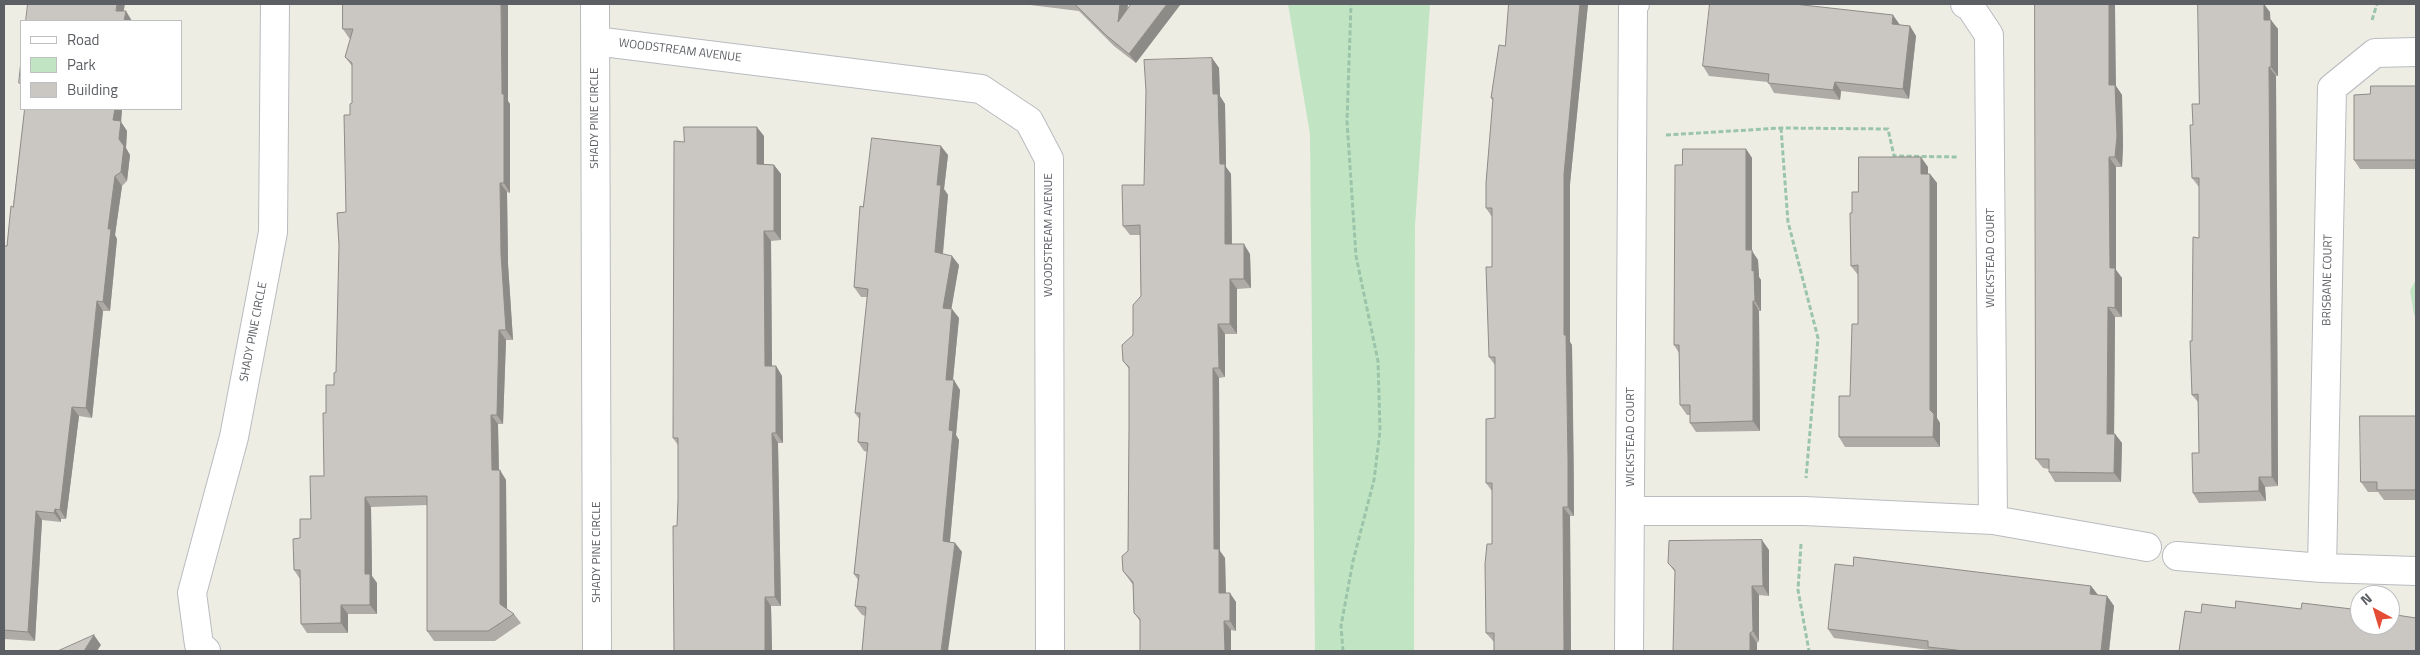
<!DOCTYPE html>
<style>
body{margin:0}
#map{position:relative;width:2420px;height:655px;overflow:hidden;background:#eeede4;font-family:"Titillium Web",sans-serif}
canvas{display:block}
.frame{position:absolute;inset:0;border:5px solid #5c5f64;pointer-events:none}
.legend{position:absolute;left:20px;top:20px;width:162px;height:90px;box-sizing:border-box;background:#fff;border:1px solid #bebfc1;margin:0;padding:6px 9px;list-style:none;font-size:15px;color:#5c5f64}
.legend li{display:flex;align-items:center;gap:10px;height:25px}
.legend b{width:25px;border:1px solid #bebfc1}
.north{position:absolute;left:2350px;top:585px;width:50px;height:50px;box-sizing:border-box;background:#fff;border:1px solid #bebfc1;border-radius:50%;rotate:321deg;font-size:14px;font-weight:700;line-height:20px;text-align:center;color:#5c5f64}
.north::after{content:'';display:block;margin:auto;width:18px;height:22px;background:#e44c35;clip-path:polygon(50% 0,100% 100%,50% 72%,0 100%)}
</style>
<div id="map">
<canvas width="2420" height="655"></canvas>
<div class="frame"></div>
<ul class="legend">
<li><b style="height:6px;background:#fff"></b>Road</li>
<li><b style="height:14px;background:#c1e5c3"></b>Park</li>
<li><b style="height:14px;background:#cac6c1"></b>Building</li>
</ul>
<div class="north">N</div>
</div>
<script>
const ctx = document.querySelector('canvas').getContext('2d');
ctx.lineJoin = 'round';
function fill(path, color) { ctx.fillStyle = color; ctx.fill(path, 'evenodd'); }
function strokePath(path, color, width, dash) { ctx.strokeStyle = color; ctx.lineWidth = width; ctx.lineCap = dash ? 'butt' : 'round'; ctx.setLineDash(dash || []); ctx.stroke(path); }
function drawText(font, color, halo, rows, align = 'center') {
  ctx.font = font + ' "Titillium Web",sans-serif'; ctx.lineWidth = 4; ctx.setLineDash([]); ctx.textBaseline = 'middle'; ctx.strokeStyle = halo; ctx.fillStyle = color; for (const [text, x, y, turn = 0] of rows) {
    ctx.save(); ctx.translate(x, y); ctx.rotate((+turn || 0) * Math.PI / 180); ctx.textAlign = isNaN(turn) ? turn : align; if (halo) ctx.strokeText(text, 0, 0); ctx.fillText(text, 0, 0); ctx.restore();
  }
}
fill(new Path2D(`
 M 1288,4 L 1430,4 L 1415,226 L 1414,651 L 1315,651 L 1310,134 Z
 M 2416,280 L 2416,317 L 2414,315 L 2410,290 Z`), '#c1e5c3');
const minor = new Path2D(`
 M 595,4 L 597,651
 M 1965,4 L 1969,5 L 1989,35 L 1993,520
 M 595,41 L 981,89 L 1029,121 L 1049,159 L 1050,651
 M 1631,511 L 1804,511 L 1993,520 L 2147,547
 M 2177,556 L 2322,568 L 2416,571
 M 2322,568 L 2332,88 L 2375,53 L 2416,52
 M 206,651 L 199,645 L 192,593 L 234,437 L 273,232 L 275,4
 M 1629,651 L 1633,7 L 1635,4`);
strokePath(minor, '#b9bbc0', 30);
strokePath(new Path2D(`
 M 2372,20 L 2377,4
 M 1781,128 L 1788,222 L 1818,338 L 1806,478
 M 1666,135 L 1781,128 L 1888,129 L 1894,156 L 1958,157
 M 1801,544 L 1798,590 L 1809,651
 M 1343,651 L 1341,626 L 1353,561 L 1374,480 L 1380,431 L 1378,361 L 1356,256 L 1347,121 L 1351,4`), '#9bc5aa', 3, [5, 2.5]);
strokePath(minor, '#fff', 28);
fill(new Path2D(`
 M 343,4 L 508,101 L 510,104 L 510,193 L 507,192 L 508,264 L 513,340 L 506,340 L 503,424 L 498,424 L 499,470 L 506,480 L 507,609 L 514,614 L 521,623 L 495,641 L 434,641 L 427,631 L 427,505 L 371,507 L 372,576 L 377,583 L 377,614 L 348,614 L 348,633 L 307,633 L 301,624 L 300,579 L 294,570 L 300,538 L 311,519 L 324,476 L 326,413 L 334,385 L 336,372 L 346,212 L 350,115 L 352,103 L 352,66 L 345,57 L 351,39 L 349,38 L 343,29 Z
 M 1022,4 L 1128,4 L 1127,9 L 1136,63 L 1114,46 L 1079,11 Z
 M 1509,4 L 1588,4 L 1570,184 L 1570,342 L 1572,345 L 1574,469 L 1574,516 L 1570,516 L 1571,651 L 1494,651 L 1494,642 L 1486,633 L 1492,544 L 1492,491 L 1486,483 L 1495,418 L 1495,365 L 1489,357 L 1492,267 L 1492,217 L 1486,208 L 1493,100 L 1491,98 L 1505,46 Z
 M 2270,12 L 2270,20 L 2278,29 L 2278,76 L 2276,76 L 2278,486 L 2265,487 L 2266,501 L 2199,503 L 2193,493 L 2199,453 L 2198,402 L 2192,395 L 2192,341 L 2199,238 L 2199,187 L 2192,178 L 2193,125 L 2199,104 Z
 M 1900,25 L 1910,26 L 1916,36 L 1909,99 L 1841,91 L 1840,100 L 1774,93 L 1768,82 L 1709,76 L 1703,66 Z
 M 1212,58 L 1219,68 L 1220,97 L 1225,104 L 1226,167 L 1231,174 L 1232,244 L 1250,254 L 1251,288 L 1237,289 L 1237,334 L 1225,334 L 1225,377 L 1219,378 L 1220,551 L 1225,558 L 1226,593 L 1236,602 L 1236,631 L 1231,630 L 1231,651 L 1140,651 L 1140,621 L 1134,613 L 1133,585 L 1123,571 L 1128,551 L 1129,428 L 1129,369 L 1123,361 L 1133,335 L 1141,296 L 1140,235 L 1130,235 L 1123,226 L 1144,185 Z
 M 2116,86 L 2122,95 L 2123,146 L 2122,167 L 2116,167 L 2116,270 L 2122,278 L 2122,317 L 2115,317 L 2114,434 L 2115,434 L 2122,443 L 2121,482 L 2055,482 L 2049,472 L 2049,469 L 2043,468 L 2036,459 Z
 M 2416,86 L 2416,169 L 2360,169 L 2354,160 Z
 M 25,109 L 122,109 L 121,122 L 127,131 L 126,148 L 130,155 L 127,181 L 122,186 L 115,235 L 117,239 L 110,311 L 103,311 L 92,418 L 79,416 L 66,519 L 61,519 L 61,522 L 42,520 L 35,641 L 4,639 L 4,246 L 7,246 L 13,207 Z
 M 764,136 L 764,164 L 774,165 L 781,174 L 781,240 L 771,241 L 772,366 L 776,366 L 782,376 L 783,443 L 778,443 L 781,606 L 771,606 L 772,651 L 674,651 L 678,500 L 678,445 L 673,438 L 684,142 Z
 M 1746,149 L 1752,158 L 1752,251 L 1758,260 L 1759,277 L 1761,280 L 1761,311 L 1759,311 L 1760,431 L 1696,432 L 1690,423 L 1690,415 L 1687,415 L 1680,405 L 1679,353 L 1674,345 L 1682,165 Z
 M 948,155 L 944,189 L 948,195 L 943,254 L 959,265 L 951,309 L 959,318 L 953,380 L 960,390 L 956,435 L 959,440 L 950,542 L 955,543 L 962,552 L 866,616 L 862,615 L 855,606 L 858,580 L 854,574 L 868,452 L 864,451 L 858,442 L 860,420 L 855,413 L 868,297 L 861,297 L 854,287 L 863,207 Z
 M 1928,167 L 1928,174 L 1930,174 L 1937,183 L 1937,418 L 1940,423 L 1940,447 L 1845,447 L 1839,437 L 1850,396 L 1858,324 L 1858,275 L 1851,266 L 1852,213 L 1858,192 Z
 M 2416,416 L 2416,500 L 2384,500 L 2378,492 L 2368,492 L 2361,482 Z
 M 1769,550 L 1769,596 L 1759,595 L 1759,641 L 1757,643 L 1675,572 L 1668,563 Z
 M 1853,566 L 2091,586 L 2098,595 L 2107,596 L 2114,606 L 2109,651 L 1931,651 L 1930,650 L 1834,638 L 1828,629 Z`), '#aeaaa6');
fill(new Path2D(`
 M 117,4 L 125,4 L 122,20 L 116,11 Z
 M 501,4 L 508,4 L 508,101 L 510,104 L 510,193 L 504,183 L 502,94 Z
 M 1120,4 L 1128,4 L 1125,31 L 1118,22 Z
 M 1167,4 L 1181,4 L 1136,63 L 1129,54 Z
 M 1580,4 L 1588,4 L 1570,184 L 1570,342 L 1572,345 L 1574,516 L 1568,507 L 1564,335 L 1564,174 Z
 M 2109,4 L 2115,4 L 2116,86 L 2122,95 L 2123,146 L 2122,167 L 2115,157 L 2109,85 Z
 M 2264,4 L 2270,12 L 2271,30 L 2264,20 Z
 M 126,11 L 132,21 L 124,21 Z
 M 1893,15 L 1900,25 L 1899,34 L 1892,24 Z
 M 2271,20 L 2278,29 L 2278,76 L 2271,67 Z
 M 1910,26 L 1916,36 L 1909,99 L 1903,89 Z
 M 1212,58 L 1219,68 L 1220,96 L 1225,104 L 1226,167 L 1231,174 L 1232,254 L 1225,244 L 1220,164 L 1213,94 Z
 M 2269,67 L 2276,76 L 2278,486 L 2272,477 Z
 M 1835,82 L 1841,91 L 1840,100 L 1833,90 Z
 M 115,109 L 122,109 L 121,122 L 127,131 L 126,148 L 130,155 L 127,181 L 121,172 L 119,139 L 113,120 Z
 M 757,127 L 764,136 L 764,174 L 757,164 Z
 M 941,146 L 948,155 L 944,189 L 948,195 L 942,262 L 935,252 L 937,185 Z
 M 1746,149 L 1752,158 L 1752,251 L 1758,260 L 1759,277 L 1761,280 L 1761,311 L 1755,301 L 1752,271 L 1746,250 Z
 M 1921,157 L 1928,167 L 1928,183 L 1921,174 Z
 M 2109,157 L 2116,167 L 2116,270 L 2122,278 L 2122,317 L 2115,308 L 2110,268 Z
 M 774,165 L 781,174 L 781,240 L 774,231 Z
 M 1930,174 L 1937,183 L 1937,418 L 1940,423 L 1940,447 L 1933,437 L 1930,410 Z
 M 115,176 L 122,186 L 115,235 L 117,239 L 110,311 L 103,302 L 108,229 Z
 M 500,183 L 507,192 L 508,264 L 513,340 L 506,330 L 501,254 Z
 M 764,231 L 771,241 L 772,376 L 765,366 Z
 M 1244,244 L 1250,254 L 1251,288 L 1244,279 Z
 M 952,256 L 959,265 L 950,317 L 943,308 Z
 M 1230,279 L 1237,289 L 1237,334 L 1230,324 Z
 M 97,301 L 103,311 L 92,418 L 86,408 Z
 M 1753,301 L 1759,311 L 1760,431 L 1753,421 Z
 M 2108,307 L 2115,317 L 2114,444 L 2107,434 Z
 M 952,309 L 959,318 L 952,389 L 946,380 Z
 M 1218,324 L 1225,334 L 1225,377 L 1219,368 Z
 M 499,330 L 506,340 L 503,424 L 497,415 Z
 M 776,366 L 782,376 L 783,443 L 776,433 Z
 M 1213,368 L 1219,378 L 1220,551 L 1225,558 L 1226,602 L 1219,593 L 1214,549 Z
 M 954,380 L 960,390 L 956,435 L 959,440 L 949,551 L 943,541 L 949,430 Z
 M 72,407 L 79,416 L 66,519 L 60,510 Z
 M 491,415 L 498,424 L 499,480 L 492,470 Z
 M 772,433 L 778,443 L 781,606 L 775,597 Z
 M 2115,434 L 2122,443 L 2121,482 L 2114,473 Z
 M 500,470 L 506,480 L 507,613 L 500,604 Z
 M 2259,477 L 2265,487 L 2266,501 L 2259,491 Z
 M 365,497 L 371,507 L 372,576 L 377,583 L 377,614 L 370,605 L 365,574 Z
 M 1563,507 L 1570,516 L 1571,651 L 1564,651 Z
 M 55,509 L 61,519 L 61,522 L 54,513 Z
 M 36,511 L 42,520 L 35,641 L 28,632 Z
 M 1762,540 L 1769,550 L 1769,596 L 1763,586 Z
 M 955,543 L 962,552 L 948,651 L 941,651 Z
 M 1752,586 L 1759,595 L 1759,641 L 1753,631 Z
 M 2091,586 L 2098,595 L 2090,594 Z
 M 1230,593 L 1236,602 L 1236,631 L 1230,621 Z
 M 2107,596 L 2114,606 L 2109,651 L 2101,651 Z
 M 765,597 L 771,606 L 772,651 L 765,651 Z
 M 341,605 L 348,614 L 348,633 L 341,623 Z
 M 1224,621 L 1231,630 L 1231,651 L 1225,651 Z
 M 1750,633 L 1757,643 L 1757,651 L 1750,651 Z
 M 94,635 L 101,645 L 97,651 L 84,651 Z`), '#8d8b87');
const building = new Path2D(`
 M 28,4 L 117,4 L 116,11 L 126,11 L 124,21 L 26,21 Z
 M 343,4 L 501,4 L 502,94 L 504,94 L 504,183 L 500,183 L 501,254 L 506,330 L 499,330 L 497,415 L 491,415 L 492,470 L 500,470 L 500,604 L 514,614 L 488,631 L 427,631 L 427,496 L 365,497 L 365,574 L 370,574 L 370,605 L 341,605 L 341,623 L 301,624 L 300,570 L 294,570 L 293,539 L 300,538 L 300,519 L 311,519 L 310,476 L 324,476 L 323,413 L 326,413 L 326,385 L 334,385 L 334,373 L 336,372 L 339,245 L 337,213 L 346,212 L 344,115 L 350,115 L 350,104 L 352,103 L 352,63 L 345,57 L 353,29 L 343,29 Z
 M 1075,4 L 1120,4 L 1118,22 L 1131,4 L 1167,4 L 1129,54 L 1107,36 Z
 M 1509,4 L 1580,4 L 1564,174 L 1564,335 L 1566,335 L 1568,460 L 1568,507 L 1563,507 L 1564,651 L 1494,651 L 1494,633 L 1486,633 L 1485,564 L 1487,544 L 1492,544 L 1492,483 L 1486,483 L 1486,419 L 1495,418 L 1495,357 L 1489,357 L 1486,267 L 1492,267 L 1492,208 L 1486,208 L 1486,183 L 1493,98 L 1491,98 L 1499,45 L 1505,46 Z
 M 1710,4 L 1794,4 L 1893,15 L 1892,24 L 1910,26 L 1903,89 L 1835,82 L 1833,90 L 1768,83 L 1769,74 L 1703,66 Z
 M 2035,4 L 2109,4 L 2109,85 L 2115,85 L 2117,136 L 2115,157 L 2109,157 L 2110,268 L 2115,268 L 2115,308 L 2108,307 L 2107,434 L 2115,434 L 2114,473 L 2049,472 L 2049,459 L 2036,459 Z
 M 2198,4 L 2264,4 L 2264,20 L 2271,20 L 2271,67 L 2269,67 L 2272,477 L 2259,477 L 2259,491 L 2193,493 L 2192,453 L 2199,453 L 2198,394 L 2192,395 L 2190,341 L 2192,341 L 2193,237 L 2199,238 L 2199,178 L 2192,178 L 2190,125 L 2193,125 L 2192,104 L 2199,104 Z
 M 1212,58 L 1213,94 L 1218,94 L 1220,164 L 1225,164 L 1225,244 L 1244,244 L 1244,279 L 1230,279 L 1230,324 L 1218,324 L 1219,368 L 1213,368 L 1214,549 L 1219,549 L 1219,593 L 1230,593 L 1230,621 L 1224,621 L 1225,651 L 1140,651 L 1140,619 L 1134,613 L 1133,582 L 1123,571 L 1122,556 L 1128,551 L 1129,428 L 1129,367 L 1123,361 L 1122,345 L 1133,335 L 1133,305 L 1141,296 L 1140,225 L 1123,226 L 1122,185 L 1144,185 L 1146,91 L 1144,60 Z
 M 21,61 L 21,84 L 19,83 Z
 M 2371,86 L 2416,86 L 2416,160 L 2354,160 L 2354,95 L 2370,94 Z
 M 25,109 L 115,109 L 113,120 L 121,121 L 119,139 L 124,146 L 121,172 L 115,176 L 108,229 L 111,229 L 103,302 L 97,301 L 86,408 L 72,407 L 60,510 L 55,509 L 54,513 L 36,511 L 28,632 L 4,630 L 4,246 L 7,246 L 11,206 L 13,207 Z
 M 684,127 L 757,127 L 757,164 L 774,165 L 774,231 L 764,231 L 765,366 L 776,366 L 776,433 L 772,433 L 775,597 L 765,597 L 765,651 L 674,651 L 673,526 L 677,526 L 678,500 L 678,438 L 673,438 L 674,141 L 684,142 Z
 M 872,138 L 941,146 L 937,185 L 941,185 L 935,252 L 952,256 L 943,308 L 952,309 L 946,380 L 954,380 L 949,430 L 953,431 L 943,541 L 955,543 L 941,651 L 862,651 L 866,607 L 855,606 L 859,575 L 854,574 L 868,443 L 858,442 L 860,413 L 855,413 L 868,289 L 854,287 L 860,206 L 863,207 Z
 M 1683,149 L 1746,149 L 1746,250 L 1752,250 L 1752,271 L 1754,270 L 1755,301 L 1753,301 L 1753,421 L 1690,423 L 1690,405 L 1680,405 L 1679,345 L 1674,345 L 1675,165 L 1682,165 Z
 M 1859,157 L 1921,157 L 1921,174 L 1930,174 L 1930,410 L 1934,414 L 1933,437 L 1839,437 L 1839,396 L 1850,396 L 1852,324 L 1858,324 L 1858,265 L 1851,266 L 1850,213 L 1852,213 L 1852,192 L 1858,192 Z
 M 2360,416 L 2416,416 L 2416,490 L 2377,490 L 2377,482 L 2361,482 Z
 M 1762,540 L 1763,586 L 1752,586 L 1753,631 L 1750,633 L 1750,651 L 1673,651 L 1675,570 L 1668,563 L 1669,541 Z
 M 1854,557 L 2091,586 L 2090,594 L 2107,596 L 2101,651 L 1965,651 L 1928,647 L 1928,641 L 1828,629 L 1835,564 L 1853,566 Z
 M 2236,601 L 2301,609 L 2302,603 L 2360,610 L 2360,625 L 2390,625 L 2390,614 L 2416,618 L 2416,651 L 2179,651 L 2185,611 L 2201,613 L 2202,604 L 2235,608 Z
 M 94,635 L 84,651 L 58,651 Z`);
fill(building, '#cac6c1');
strokePath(building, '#8d8b87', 1);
drawText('12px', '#5c5f64', '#fff', [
 ["WOODSTREAM AVENUE",680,51,7],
 ["SHADY PINE CIRCLE",595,118,-90],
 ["WOODSTREAM AVENUE",1049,235,-90],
 ["WICKSTEAD COURT",1991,258,-90],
 ["BRISBANE COURT",2328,280,-89],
 ["SHADY PINE CIRCLE",254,332,-79],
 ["WICKSTEAD COURT",1631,437,-90],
 ["SHADY PINE CIRCLE",597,552,-90]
]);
</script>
